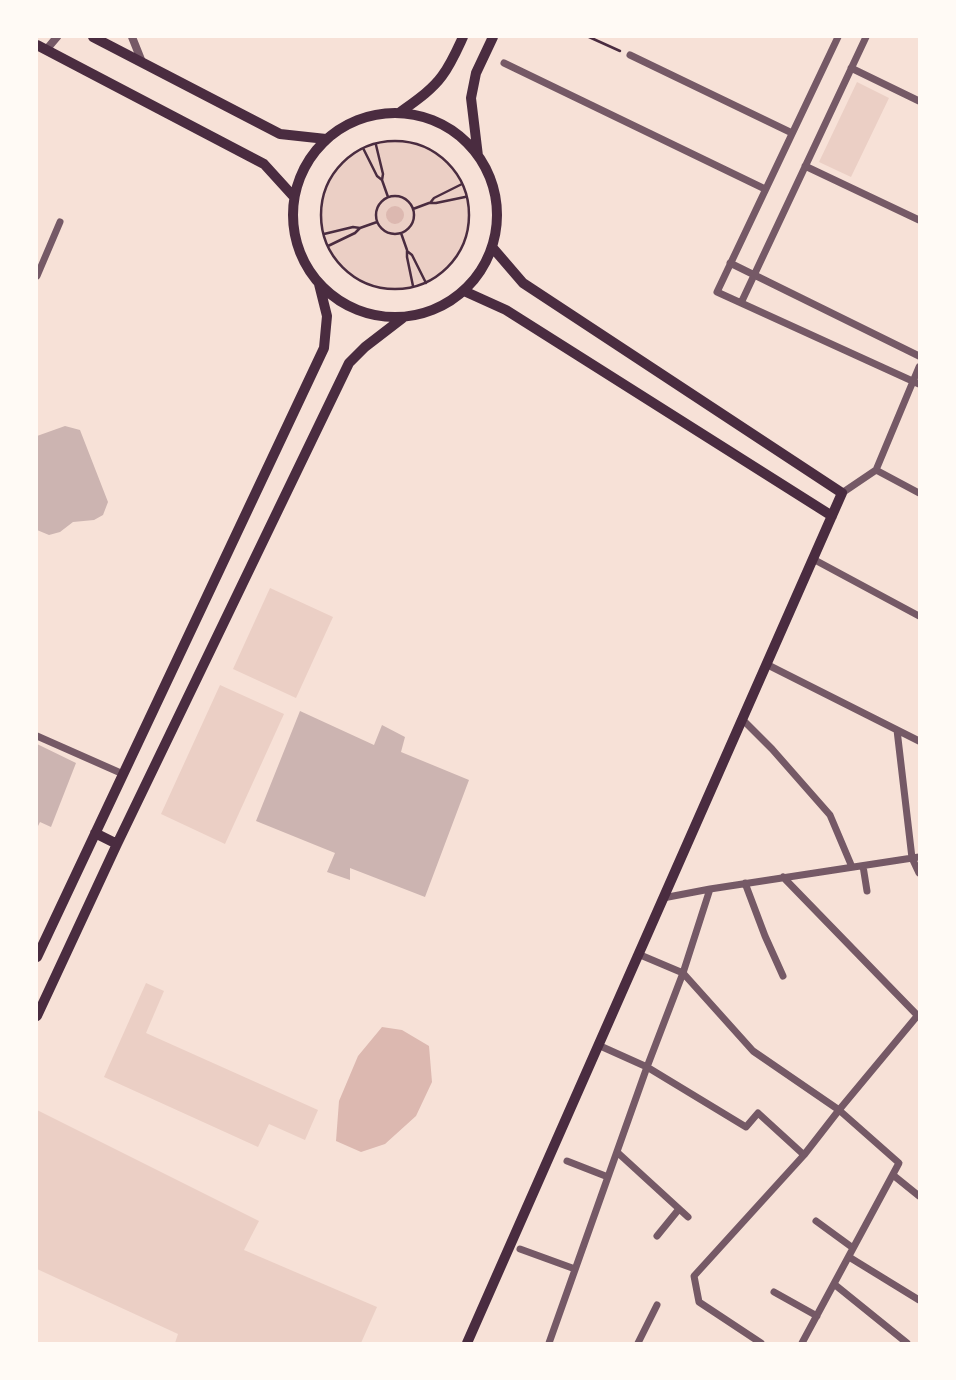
<!DOCTYPE html>
<style>
body{margin:0}
#map{position:relative;width:956px;height:1380px;overflow:hidden;background:#f7e1d7;font-family:Lato,sans-serif}
canvas{display:block}
.frame{position:absolute;inset:0;border:38px solid #fffaf5;pointer-events:none}
</style>
<div id="map">
<canvas width="956" height="1380"></canvas>
<div class="frame"></div>
</div>
<script>
const ctx = document.querySelector('canvas').getContext('2d');
ctx.lineJoin = 'round';
function fill(path, color) { ctx.fillStyle = color; ctx.fill(path, 'evenodd'); }
function strokePath(path, color, width, dash) { ctx.strokeStyle = color; ctx.lineWidth = width; ctx.lineCap = dash ? 'butt' : 'round'; ctx.setLineDash(dash || []); ctx.stroke(path); }
fill(new Path2D(`
 M 857,82 L 889,98 L 851,177 L 819,162 Z
 M321 215a74 74 0 1 1 148 0a74 74 0 1 1-148 0Z
 M 270,588 L 333,617 L 296,698 L 233,669 Z
 M 220,685 L 284,714 L 225,844 L 161,814 Z
 M 146,983 L 164,991 L 146,1033 L 318,1110 L 305,1140 L 269,1124 L 258,1147 L 104,1077 Z
 M 37,1110 L 259,1221 L 244,1250 L 377,1307 L 361,1343 L 175,1343 L 178,1334 L 37,1269 Z`), '#ebcfc5');
fill(new Path2D(`
 M386 215a9 9 0 1 1 18 0a9 9 0 1 1-18 0Z
 M 382,1027 L 402,1030 L 429,1046 L 432,1082 L 416,1116 L 385,1144 L 361,1152 L 336,1141 L 339,1101 L 358,1056 Z`), '#dcb8b0');
fill(new Path2D(`
 M 65,426 L 80,430 L 108,502 L 103,515 L 94,520 L 73,522 L 60,532 L 49,535 L 37,530 L 37,436 Z
 M 300,711 L 374,745 L 382,725 L 405,737 L 401,752 L 469,780 L 425,897 L 350,868 L 350,880 L 327,872 L 335,853 L 256,821 Z
 M 37,744 L 76,763 L 51,827 L 40,822 L 37,828 Z`), '#ccb4b1');
strokePath(new Path2D(`
 M 589,37 L 620,51
 M321 215a74 74 0 1 1 148 0a74 74 0 1 1-148 0Z
 M 363,148 L 377,176 L 382,180 L 383,174 L 376,145
 M 382,180 L 388,197
 M 462,184 L 434,198 L 430,203 L 436,203 L 465,197
 M376 215a19 19 0 1 1 38 0a19 19 0 1 1-38 0Z
 M 413,209 L 429,203
 M 360,228 L 377,222
 M 401,233 L 407,250
 M 324,234 L 353,227 L 360,228 L 355,233 L 328,246
 M 413,286 L 407,257 L 407,251 L 412,255 L 426,283`), '#4a2c40', 2.5);
strokePath(new Path2D(`
 M 838,37 L 717,292 L 919,384
 M 630,55 L 792,133
 M 504,63 L 765,189
 M 851,68 L 919,101
 M 805,166 L 919,220
 M 730,263 L 919,356
 M 37,276 L 60,222
 M 741,303 L 866,37
 M 876,470 L 919,493
 M 842,493 L 876,470 L 919,367
 M 813,559 L 919,616
 M 766,664 L 919,741
 M 742,719 L 772,749 L 830,815 L 852,867
 M 897,730 L 912,858 L 919,873
 M 37,736 L 123,774
 M 863,866 L 867,891
 M 783,877 L 919,1017
 M 745,883 L 765,936 L 783,976
 M 663,898 L 710,889 L 919,857
 M 638,954 L 683,973 L 753,1051 L 839,1110 L 899,1163 L 802,1343
 M 598,1045 L 647,1067 L 746,1127 L 758,1113 L 804,1155
 M 617,1152 L 688,1217
 M 567,1161 L 608,1177
 M 893,1175 L 919,1196
 M 816,1221 L 853,1248
 M 657,1236 L 679,1209
 M 520,1249 L 575,1269
 M 849,1257 L 919,1300
 M 834,1284 L 907,1343
 M 774,1292 L 817,1316
 M 549,1343 L 647,1067 L 683,973 L 710,889
 M 638,1343 L 657,1305
 M 761,1343 L 699,1302 L 694,1276 L 804,1155 L 839,1110 L 918,1015`), '#755966', 7);
strokePath(new Path2D(`
 M 132,37 L 142,62
 M 46,50 L 57,37`), '#755966', 8);
strokePath(new Path2D(`
 M 93,37 L 280,134 L 326,139
 M 37,45 L 264,164 L 294,197
 M293 215a102 102 0 1 1 204 0a102 102 0 1 1-204 0Z
 M 399,113 C 414,102 431,91 442,76 C 451,64 457,50 463,37
 M 478,156 L 471,98 L 476,73 L 493,37
 M 464,291 L 506,310 L 832,516
 M 95,833 L 117,844
 M 37,957 L 324,348 L 327,316 L 319,284
 M 37,1016 L 117,844 L 349,363 L 365,347 L 404,317
 M 467,1343 L 842,493 L 523,283 L 492,247`), '#4a2c40', 10);
</script>
